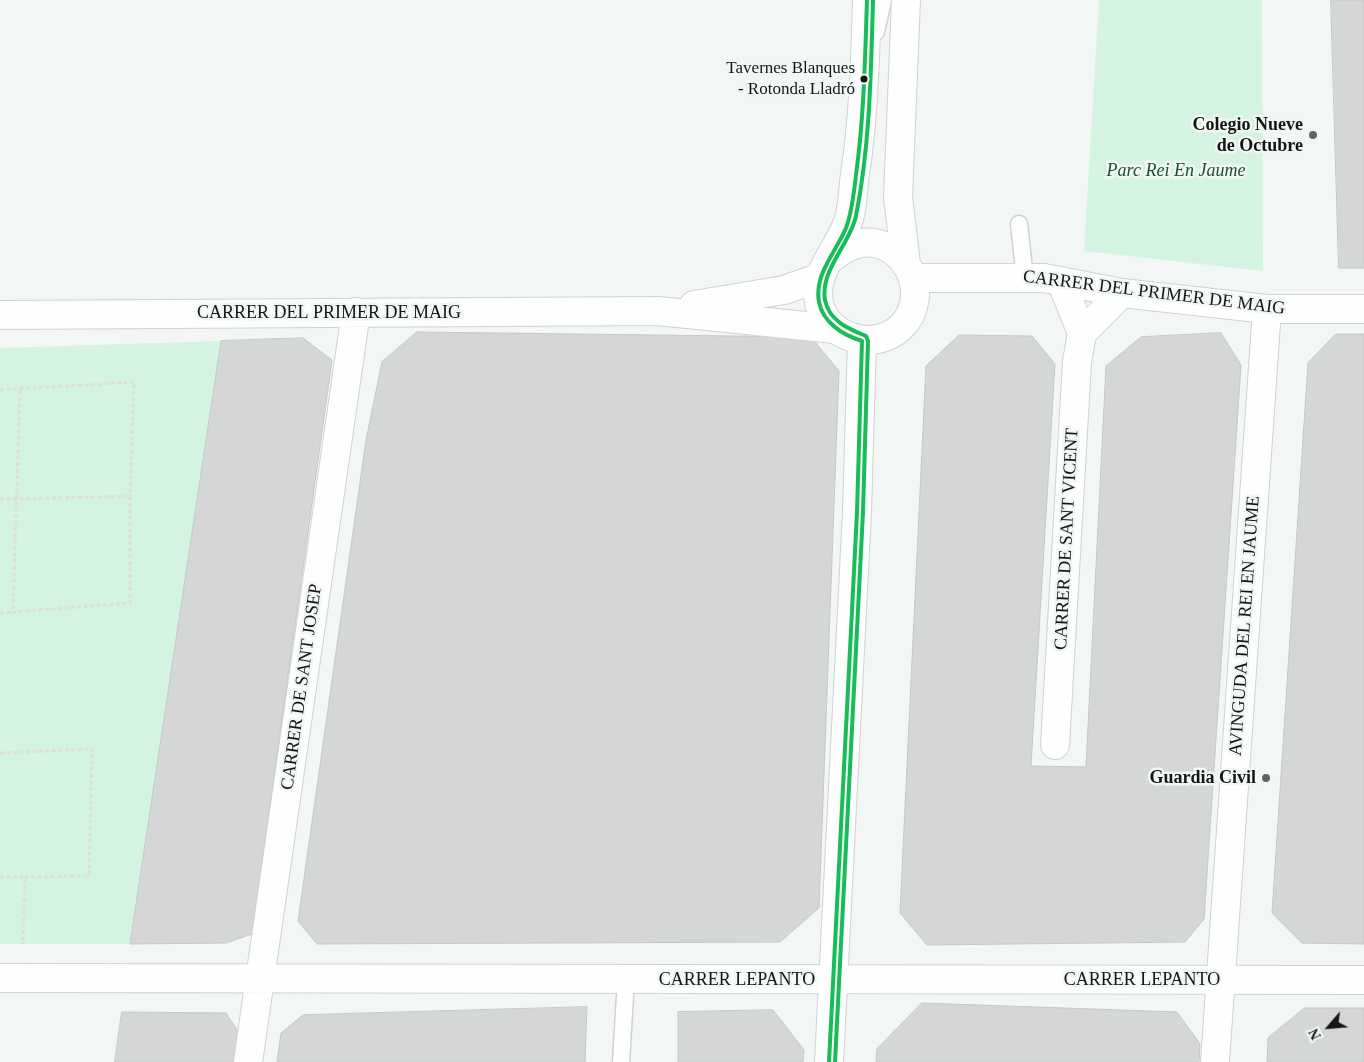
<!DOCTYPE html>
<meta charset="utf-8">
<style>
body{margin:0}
#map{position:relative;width:1364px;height:1062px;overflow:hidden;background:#f2f6f4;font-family:Georgia,serif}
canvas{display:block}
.north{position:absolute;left:1304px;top:1002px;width:50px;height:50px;-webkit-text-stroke:4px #f1f7f3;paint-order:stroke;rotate:243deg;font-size:14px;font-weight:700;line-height:20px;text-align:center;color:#141615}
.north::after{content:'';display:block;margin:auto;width:18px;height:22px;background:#141615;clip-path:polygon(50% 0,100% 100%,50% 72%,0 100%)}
</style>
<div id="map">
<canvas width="1364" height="1062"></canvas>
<div class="north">N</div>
</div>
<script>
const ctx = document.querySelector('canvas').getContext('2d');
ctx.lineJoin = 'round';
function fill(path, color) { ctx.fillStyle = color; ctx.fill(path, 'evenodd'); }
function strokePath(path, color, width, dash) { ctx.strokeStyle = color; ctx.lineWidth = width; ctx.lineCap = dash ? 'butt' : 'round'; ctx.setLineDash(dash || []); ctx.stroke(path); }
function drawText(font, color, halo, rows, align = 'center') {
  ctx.font = font + ' Georgia,serif'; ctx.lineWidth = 5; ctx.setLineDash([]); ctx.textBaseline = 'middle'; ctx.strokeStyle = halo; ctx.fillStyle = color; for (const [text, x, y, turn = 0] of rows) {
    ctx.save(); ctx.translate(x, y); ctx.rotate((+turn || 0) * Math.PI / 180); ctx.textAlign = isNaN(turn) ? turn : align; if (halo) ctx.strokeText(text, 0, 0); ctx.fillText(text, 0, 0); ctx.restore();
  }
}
fill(new Path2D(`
 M 1099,0 L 1262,0 L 1263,271 L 1084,251 Z
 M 221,341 L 130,944 L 0,944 L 0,348 Z`), '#d4f3e1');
const building = new Path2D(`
 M 1331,0 L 1364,0 L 1364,268 L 1339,268 Z
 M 417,332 L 811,337 L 839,371 L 819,908 L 780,942 L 317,944 L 298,921 L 366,440 L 382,362 Z
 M 1221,333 L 1241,365 L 1204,919 L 1185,942 L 927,945 L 900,913 L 926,366 L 959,335 L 1032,336 L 1055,364 L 1031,766 L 1086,767 L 1106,366 L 1141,337 Z
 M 1336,334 L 1364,334 L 1364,944 L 1302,943 L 1272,913 L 1308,363 Z
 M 303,338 L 332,360 L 252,934 L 226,943 L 130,944 L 221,341 Z
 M 922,1003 L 1177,1012 L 1200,1044 L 1199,1062 L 876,1062 L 877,1049 Z
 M 587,1007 L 585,1062 L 277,1062 L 281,1033 L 303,1015 Z
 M 1305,1008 L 1364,1008 L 1364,1062 L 1267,1062 L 1268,1038 Z
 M 773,1010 L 804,1050 L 803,1062 L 678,1062 L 678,1012 Z
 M 122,1012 L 226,1013 L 243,1039 L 239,1062 L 115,1062 Z`);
fill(building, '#d4d7d5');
strokePath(building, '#c5c8c6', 1);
const lane = new Path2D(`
 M 876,32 L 883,0
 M 1019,224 L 1025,278
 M 621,1062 L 626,979`);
const street = new Path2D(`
 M 694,305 L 784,290 L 821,277
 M 1267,309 L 1364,309
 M 0,315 L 658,311 L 835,329
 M 1082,333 L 1122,293
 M 1055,745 L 1077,362 L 1082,333 L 1061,281
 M 0,978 L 1364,980
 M 248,1062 L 356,312`);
const secondary = new Path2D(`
 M 906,0 L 898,197 L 906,264
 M 828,261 C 838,253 848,245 861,243 C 906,237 933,296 901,327 C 873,354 820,336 818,296 C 817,267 841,245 849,219 C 853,205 853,188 855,174 C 864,116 865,58 867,0
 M 914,278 L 1044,278 L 1122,293 L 1267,309 L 1215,1062
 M 829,1062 L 857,512 L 862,341`);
strokePath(lane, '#d0d2d1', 19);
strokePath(street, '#d0d2d1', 30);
strokePath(secondary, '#d0d2d1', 30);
strokePath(new Path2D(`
 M 0,390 L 134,382 L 130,496
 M 0,499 L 17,499 L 130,496 L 130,603 L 13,612 L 20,388
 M 0,613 L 13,612
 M 0,753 L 92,749 L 89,876 L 25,877
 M 0,877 L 25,877 L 23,944`), '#dedede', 3, [4, 2.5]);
strokePath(lane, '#fdfefd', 16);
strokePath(street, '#fdfefd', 28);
strokePath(secondary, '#fdfefd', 28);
strokePath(new Path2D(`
 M 829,1062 L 857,512 L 862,341 C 843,335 823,323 819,302 C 814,274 836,252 846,228 C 852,212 854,193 856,175 C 864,117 865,59 867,0`), '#17bd57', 4);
strokePath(new Path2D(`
 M 835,1062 L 863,512 L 868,341 L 866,336 C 849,329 829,321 825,300 C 820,270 850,244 856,216 C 870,145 871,72 873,0`), '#17bd57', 4);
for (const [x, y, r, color] of [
 [864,79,4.5,"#141615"],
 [1313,135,5,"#626463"],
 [1266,778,5,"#626463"]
]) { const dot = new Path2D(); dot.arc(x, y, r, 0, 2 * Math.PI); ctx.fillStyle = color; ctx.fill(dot); strokePath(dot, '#f1f7f3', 2); }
drawText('17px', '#141615', '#f1f7f3', [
 ["Tavernes Blanques",855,69],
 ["- Rotonda Lladró",855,90]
], 'right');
drawText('bold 18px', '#141615', '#f1f7f3', [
 ["Colegio Nueve",1303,125],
 ["de Octubre",1303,146],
 ["Guardia Civil",1256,778]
], 'right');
drawText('italic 18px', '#194f35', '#f1f7f3', [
 ["Parc Rei En Jaume",1176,171]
]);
drawText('18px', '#141615', '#f1f7f3', [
 ["CARRER DEL PRIMER DE MAIG",1154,293,7],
 ["CARRER DEL PRIMER DE MAIG",329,313],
 ["CARRER DE SANT VICENT",1067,539,-87],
 ["AVINGUDA DEL REI EN JAUME",1245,626,-86],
 ["CARRER DE SANT JOSEP",302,687,-82],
 ["CARRER LEPANTO",737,980],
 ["CARRER LEPANTO",1142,980]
]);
</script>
